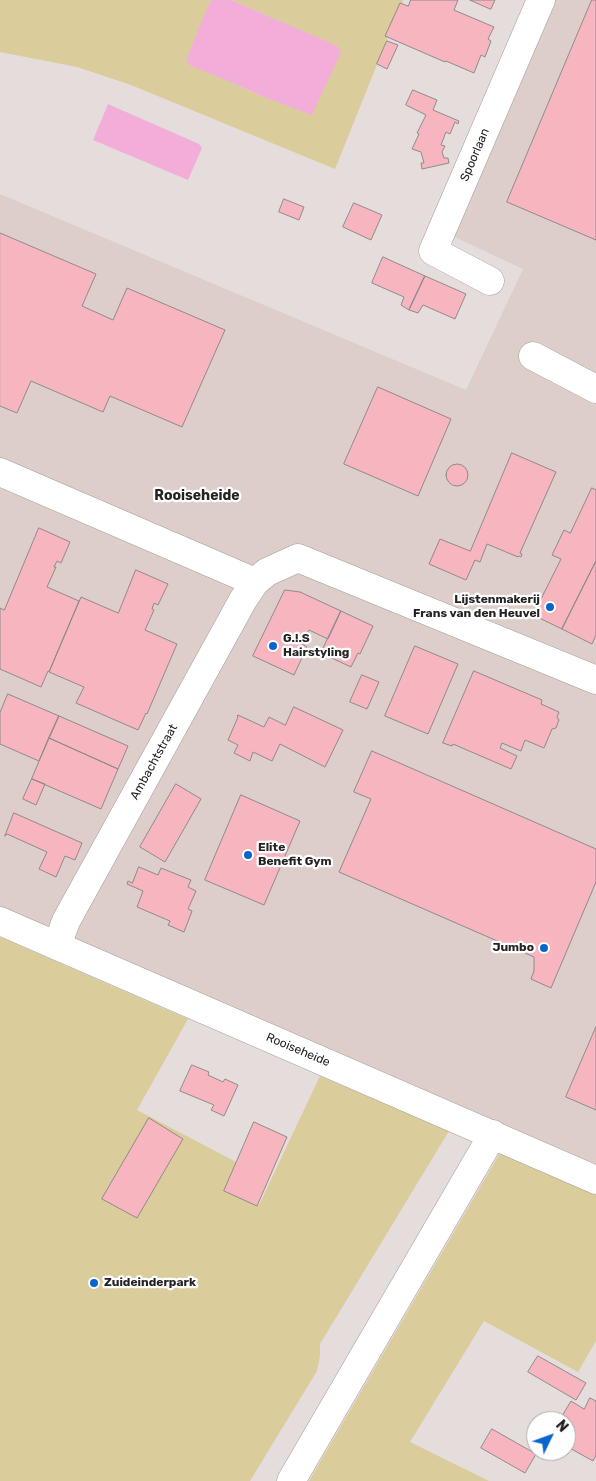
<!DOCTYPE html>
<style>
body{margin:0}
#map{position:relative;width:596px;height:1481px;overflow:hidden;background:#e4dddb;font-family:Rubik,sans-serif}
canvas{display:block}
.north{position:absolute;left:526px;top:1411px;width:50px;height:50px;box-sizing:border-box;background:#fff;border:1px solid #a8a7a7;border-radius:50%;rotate:48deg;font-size:14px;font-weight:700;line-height:20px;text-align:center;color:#252222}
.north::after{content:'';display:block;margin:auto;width:18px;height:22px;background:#0865ce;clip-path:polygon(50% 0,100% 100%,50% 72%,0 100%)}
</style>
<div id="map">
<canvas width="596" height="1481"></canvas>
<div class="north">N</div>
</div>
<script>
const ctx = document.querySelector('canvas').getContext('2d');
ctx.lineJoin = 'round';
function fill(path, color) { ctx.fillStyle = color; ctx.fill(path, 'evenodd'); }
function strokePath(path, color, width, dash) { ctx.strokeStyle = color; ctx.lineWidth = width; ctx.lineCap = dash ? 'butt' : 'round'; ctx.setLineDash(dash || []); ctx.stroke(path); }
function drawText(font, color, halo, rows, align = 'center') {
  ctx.font = font + ' Rubik,sans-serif'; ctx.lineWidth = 4.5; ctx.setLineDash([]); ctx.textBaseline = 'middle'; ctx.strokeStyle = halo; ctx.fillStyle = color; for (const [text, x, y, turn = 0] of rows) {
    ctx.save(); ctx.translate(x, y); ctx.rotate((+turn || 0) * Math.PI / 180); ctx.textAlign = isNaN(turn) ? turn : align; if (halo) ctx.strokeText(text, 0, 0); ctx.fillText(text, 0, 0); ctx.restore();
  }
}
fill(new Path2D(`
 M 545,0 L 596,0 L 596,1177 L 0,919 L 0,194 L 466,390 L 523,269 L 444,232 Z`), '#ddceca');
fill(new Path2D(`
 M 0,0 L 212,0 L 208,6 L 233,83 L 259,95 L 337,47 L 231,0 L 403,0 L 335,169 L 131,85 L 77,67 L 0,52 Z
 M 0,937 L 188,1019 L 137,1110 L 238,1163 L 225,1189 L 259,1205 L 320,1076 L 449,1131 L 320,1344 L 320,1356 L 317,1371 L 250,1481 L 0,1481 Z
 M 500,1153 L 596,1195 L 596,1341 L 578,1372 L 484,1321 L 410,1442 L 489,1481 L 309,1481 Z`), '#dbcc9c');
fill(new Path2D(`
 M 212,0 L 231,0 L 337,46 L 341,52 L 312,115 L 259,95 L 233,83 L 191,66 L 186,60 L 208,6 Z
 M 108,104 L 199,144 L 202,148 L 188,180 L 93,140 Z`), '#f2aed9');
const building = new Path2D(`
 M 411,0 L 458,0 L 454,10 L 494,27 L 488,39 L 491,41 L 485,57 L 481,55 L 474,73 L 446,61 L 445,62 L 385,36 L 400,3 L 408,6 Z
 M 470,0 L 495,0 L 491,9 Z
 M 592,0 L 596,0 L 596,240 L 507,202 Z
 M 387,41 L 398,45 L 387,69 L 377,64 Z
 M 413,90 L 437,100 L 433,110 L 459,121 L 458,124 L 455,122 L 450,134 L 446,132 L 441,145 L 445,146 L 442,152 L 444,158 L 448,158 L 449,163 L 422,169 L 421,163 L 424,163 L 421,152 L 412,149 L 419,134 L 417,133 L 426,115 L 406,105 Z
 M 284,199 L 304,207 L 299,220 L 279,212 Z
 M 354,203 L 382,215 L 371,240 L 343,227 Z
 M 0,233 L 96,274 L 82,306 L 113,320 L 127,288 L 225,330 L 182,427 L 110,396 L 103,412 L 31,381 L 17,413 L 0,406 Z
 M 383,257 L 425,276 L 409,310 L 401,305 L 404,297 L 372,283 Z
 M 425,276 L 466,294 L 455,319 L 423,305 L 418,313 L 409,310 Z
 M 378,387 L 451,419 L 418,496 L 344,464 Z
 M 512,453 L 556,472 L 520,553 L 522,554 L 521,557 L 519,556 L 518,557 L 487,544 L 480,562 L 475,560 L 466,580 L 429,564 L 440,539 L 470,551 Z
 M446 475a11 11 0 1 1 22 0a11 11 0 1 1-22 0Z
 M 592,488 L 596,490 L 596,561 L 562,629 L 533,615 L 561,559 L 552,555 L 564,530 L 570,533 Z
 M 39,528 L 70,542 L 61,563 L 57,561 L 54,567 L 56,567 L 47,587 L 79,601 L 49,672 L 48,671 L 41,687 L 0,669 L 0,608 L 4,610 Z
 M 596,561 L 596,635 L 592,644 L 562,629 Z
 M 136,570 L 168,584 L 158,605 L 154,603 L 152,609 L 154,610 L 145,630 L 177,644 L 147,714 L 146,713 L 138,730 L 76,703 L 84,687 L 49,672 L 81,597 L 118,613 Z
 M 285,590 L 300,592 L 341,611 L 328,639 L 309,630 L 302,644 L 307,647 L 294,675 L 253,656 Z
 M 341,611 L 373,626 L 360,654 L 358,653 L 351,667 L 321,653 Z
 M 415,646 L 458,664 L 428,734 L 385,716 Z
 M 474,671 L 542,700 L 541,704 L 559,712 L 557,717 L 559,720 L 556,728 L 552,729 L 544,748 L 525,740 L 521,751 L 502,743 L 500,748 L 517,756 L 511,769 L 453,744 L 452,746 L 443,743 Z
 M 362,675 L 379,682 L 367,709 L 350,702 Z
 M 8,694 L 59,716 L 39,761 L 0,744 L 0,713 Z
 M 294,707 L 343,730 L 325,767 L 280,744 L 272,761 L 253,752 L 250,761 L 234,753 L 238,745 L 228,740 L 238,717 L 237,716 L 238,715 L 264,727 L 269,717 L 285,725 Z
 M 59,716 L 128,746 L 118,769 L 49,738 Z
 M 49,738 L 118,769 L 101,809 L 32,779 Z
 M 372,751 L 596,849 L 596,882 L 551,988 L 531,979 L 534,971 L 534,957 L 339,872 L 371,799 L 354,792 Z
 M 32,779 L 45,784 L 36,805 L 23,799 Z
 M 176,784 L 201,799 L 165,862 L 140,847 Z
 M 241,795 L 300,821 L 264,905 L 205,880 Z
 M 14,813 L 82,843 L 75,860 L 65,856 L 56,877 L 39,869 L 47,852 L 7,834 L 5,836 Z
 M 139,867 L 158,875 L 161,868 L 191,880 L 188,887 L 196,891 L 188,909 L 192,911 L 184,932 L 168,925 L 170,921 L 137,907 L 143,891 L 127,884 L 128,881 L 132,883 Z
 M 596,1027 L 596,1110 L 566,1097 Z
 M 192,1065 L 209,1072 L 208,1075 L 223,1082 L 225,1079 L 238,1085 L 224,1116 L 211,1110 L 214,1105 L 180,1091 Z
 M 149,1118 L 183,1139 L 137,1218 L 102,1199 Z
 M 254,1122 L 287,1137 L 257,1206 L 224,1191 Z
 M 538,1356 L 586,1383 L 576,1400 L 528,1372 Z
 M 590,1398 L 596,1401 L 596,1455 L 593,1461 L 566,1446 L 574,1433 L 566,1428 L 566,1421 L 559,1421 L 571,1401 L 584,1409 Z
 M 492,1429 L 536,1454 L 525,1473 L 481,1448 Z`);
fill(building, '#f6b5bf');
strokePath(building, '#908a8b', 1);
const minor = new Path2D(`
 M 490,281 L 433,251 L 541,0
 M 533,356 L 596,389
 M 0,472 L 255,582
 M 0,921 L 596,1180
 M 57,946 L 66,921 L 243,600 L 255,582 L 267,572 L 298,558 L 596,680
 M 291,1481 L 493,1134`);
strokePath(minor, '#a29c9a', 29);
strokePath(minor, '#fff', 28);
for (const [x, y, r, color] of [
 [550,607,5,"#0865ce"],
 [273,646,5,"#0865ce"],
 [248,855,5,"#0865ce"],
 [544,948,5,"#0865ce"],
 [94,1283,5,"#0865ce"]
]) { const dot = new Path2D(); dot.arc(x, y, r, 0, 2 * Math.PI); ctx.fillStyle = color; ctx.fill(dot); strokePath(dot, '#fff', 2); }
drawText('12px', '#252222', '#fff', [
 ["Spoorlaan",475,155,-67],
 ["Ambachtstraat",154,762,-61],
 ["Rooiseheide",298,1050,23]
]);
drawText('bold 12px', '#252222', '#fff', [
 ["Lijstenmakerij",540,600,"right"],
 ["Frans van den Heuvel",540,614,"right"],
 ["G.!.S",283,639],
 ["Hairstyling",283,653],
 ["Elite",258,848],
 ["Benefit Gym",258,862],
 ["Jumbo",534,948,"right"],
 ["Zuideinderpark",104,1283]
], 'left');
drawText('bold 14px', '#252222', '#fff', [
 ["Rooiseheide",197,496]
]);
</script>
